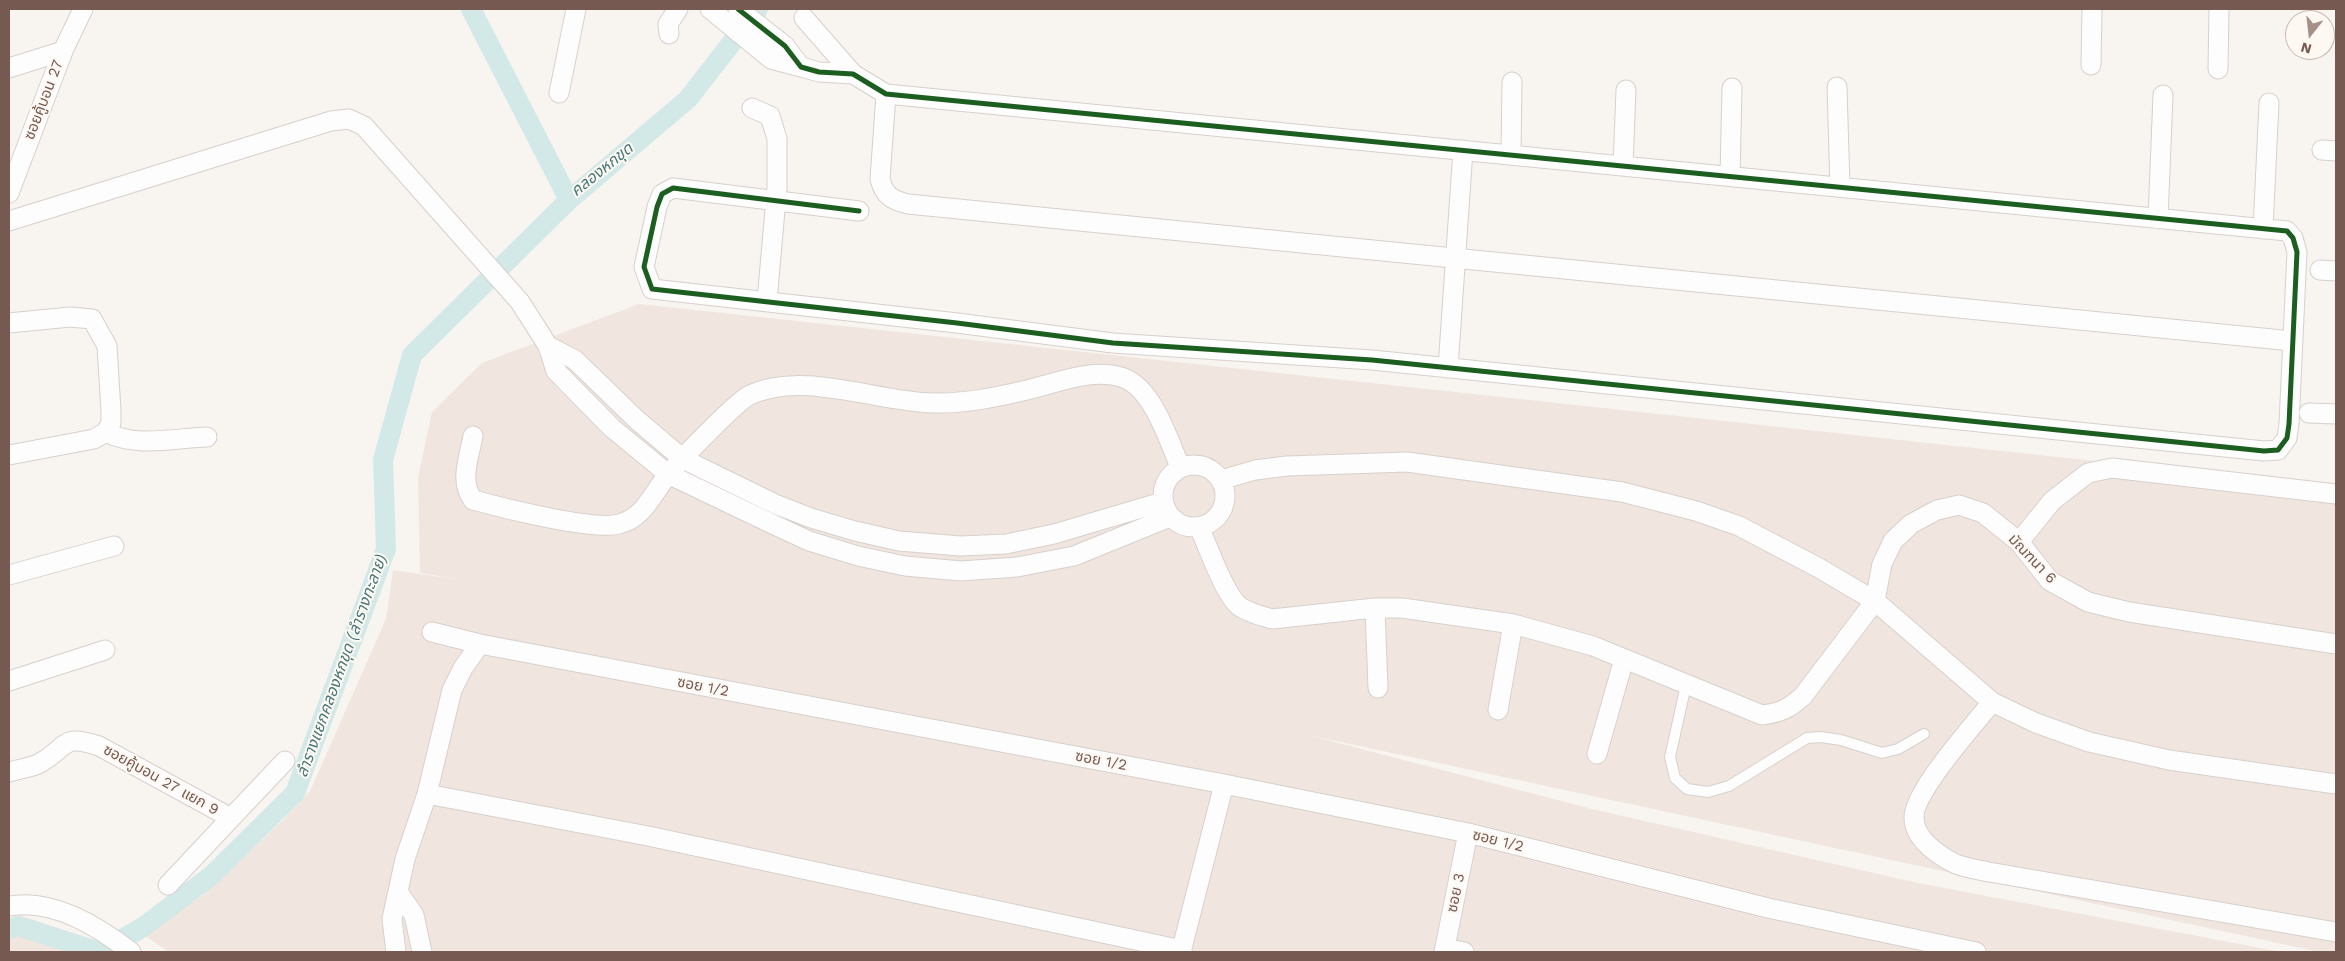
<!DOCTYPE html>
<meta charset="utf-8">
<style>
body{margin:0}
#map{position:relative;width:2345px;height:961px;overflow:hidden;background:#f8f4f0;font-family:"Work Sans",sans-serif}
canvas{display:block}
.frame{position:absolute;inset:0;border:10px solid #765951;pointer-events:none}
.north{position:absolute;left:2285px;top:10px;width:50px;height:50px;box-sizing:border-box;background:#fef8f3;border:1px solid #c8b8b2;border-radius:50%;rotate:196deg;font-size:14px;font-weight:700;line-height:20px;text-align:center;color:#765951}
.north::after{content:'';display:block;margin:auto;width:18px;height:22px;background:#a48f89;clip-path:polygon(50% 0,100% 100%,50% 72%,0 100%)}
</style>
<div id="map">
<canvas width="2345" height="961"></canvas>
<div class="frame"></div>
<div class="north">N</div>
</div>
<script>
const ctx = document.querySelector('canvas').getContext('2d');
ctx.lineJoin = 'round';
function fill(path, color) { ctx.fillStyle = color; ctx.fill(path, 'evenodd'); }
function strokePath(path, color, width, dash) { ctx.strokeStyle = color; ctx.lineWidth = width; ctx.lineCap = dash ? 'butt' : 'round'; ctx.setLineDash(dash || []); ctx.stroke(path); }
function drawText(font, color, halo, rows, align = 'center') {
  ctx.font = font + ' "Work Sans","Noto Sans Thai",sans-serif'; ctx.lineWidth = 4; ctx.setLineDash([]); ctx.textBaseline = 'middle'; ctx.strokeStyle = halo; ctx.fillStyle = color; for (const [text, x, y, turn = 0] of rows) {
    ctx.save(); ctx.translate(x, y); ctx.rotate((+turn || 0) * Math.PI / 180); ctx.textAlign = isNaN(turn) ? turn : align; if (halo) ctx.strokeText(text, 0, 0); ctx.fillText(text, 0, 0); ctx.restore();
  }
}
fill(new Path2D(`
 M 639,304 L 2336,487 L 2336,952 L 2320,952 L 1308,735 L 1592,809 L 1918,883 L 2282,952 L 169,952 L 145,936 L 203,895 L 282,821 L 310,791 L 386,619 L 393,570 L 467,581 L 420,573 L 418,478 L 432,412 L 482,363 Z
 M 19,915 L 102,943 L 114,952 L 9,952 L 9,918 Z`), '#f0e6df');
strokePath(new Path2D(`
 M 471,9 L 569,200 L 688,99 L 758,9
 M 9,929 L 18,926 L 100,952 L 143,927 L 211,876 L 295,793 L 386,549 L 383,460 L 412,355 L 569,200`), '#d2e9e8', 20);
const service = new Path2D(`
 M 1686,685 L 1670,757 L 1675,778 L 1687,789 L 1708,792 L 1729,786 L 1807,738 L 1821,737 L 1841,740 L 1882,753 L 1898,749 L 1924,734`);
const minor = new Path2D(`
 M 710,9 L 771,59 L 801,67
 M 738,9 L 785,46 L 801,67 L 819,72 L 853,74 L 886,94 L 2287,231 L 2293,238 L 2297,252 L 2289,424 L 2287,438 L 2278,450 L 2264,451 L 1372,360 L 1113,343 L 957,323 L 652,289 L 644,267 L 657,207 L 662,194 L 673,188 L 859,211
 M 804,18 L 853,74
 M 669,34 L 668,24 L 678,9
 M 2091,65 L 2092,9
 M 9,68 L 63,51
 M 2218,69 L 2219,9
 M 1837,87 L 1840,187
 M 559,93 L 576,9
 M 886,94 L 880,179 C 884,195 891,200 908,204 L 2292,341
 M 752,108 L 770,116 L 777,139 L 777,187 L 767,301
 M 2322,150 L 2336,151
 M 1511,155 L 1512,82
 M 1623,166 L 1626,90
 M 1730,176 L 1732,88
 M 9,193 L 63,51 L 83,9
 M 2158,219 L 2163,95
 M 9,221 L 331,121 L 349,119 L 364,126 L 520,302 L 548,346 L 556,371 L 612,428 L 668,474 L 766,521 L 809,541 L 858,556 L 905,566 L 961,571 L 1017,567 L 1074,556 L 1170,517
 M 2263,229 L 2269,103
 M 2320,270 L 2336,271
 M 9,323 L 70,317 L 92,319 L 107,346 L 111,411 L 111,423 L 106,432 L 94,439 L 9,455
 M 548,346 L 575,360 L 637,420 L 683,459 L 775,504 L 811,518 L 855,531 L 899,541 L 960,546 L 1006,544 L 1054,534 L 1162,502
 M 1448,368 L 1463,150
 M 2309,413 L 2336,414
 M 106,432 C 134,448 176,438 207,437
 M 473,436 C 469,458 459,481 473,500 C 502,508 594,531 619,524 C 643,519 653,493 667,476 C 677,463 738,400 750,395 C 804,370 876,402 933,403 C 964,404 997,397 1027,390 C 1057,383 1093,367 1124,378 C 1153,389 1169,441 1180,467
 M1163 496a31 31 0 1 1 62 0a31 31 0 1 1-62 0Z
 M 1221,480 L 1255,470 L 1287,466 L 1407,462 L 1622,492 L 1696,511 L 1739,526 L 1819,568 L 1875,601 L 1992,702 L 2036,723 L 2089,742 L 2169,760 L 2336,784
 M 1199,527 C 1208,546 1224,594 1239,606 C 1248,613 1262,616 1272,619 L 1375,608 L 1402,608 L 1513,624 L 1593,646 L 1762,715 C 1780,713 1790,708 1803,696 L 1875,601 L 1882,564 L 1893,541 L 1911,524 L 1937,510 L 1959,505 L 1983,513 L 2019,542 L 2050,581 L 2088,602 L 2129,612 L 2336,644
 M 2019,542 L 2052,501 L 2088,473 L 2112,468 L 2336,494
 M 9,575 L 114,546
 M 1375,608 L 1378,688
 M 432,632 L 480,644
 M 9,681 L 105,650
 M 1992,702 C 1974,725 1913,792 1914,818 C 1914,839 1939,856 1956,864 C 1966,868 1979,870 1989,872 L 2336,932
 M 1498,710 L 1513,624
 M 1597,754 L 1624,659
 M 9,772 C 18,769 31,768 40,763 C 68,747 62,733 99,746 L 231,818 L 168,885
 M 427,794 L 648,836 L 1182,950
 M 231,818 L 285,761
 M 398,892 L 414,915 L 422,952
 M 9,906 C 53,898 98,926 131,952
 M 1445,948 L 1464,952
 M 396,952 L 392,919 L 405,859 L 427,794 L 452,690 L 463,668 L 480,644 L 1224,784 L 1468,833 L 1768,908 L 1976,952
 M 1181,952 L 1224,784
 M 1444,952 L 1468,833`);
strokePath(service, '#d7d0cc', 12);
strokePath(minor, '#d7d0cc', 21);
strokePath(service, '#fefdfd', 10);
strokePath(minor, '#fefdfd', 19);
strokePath(new Path2D(`
 M 738,9 L 785,46 L 801,67 L 819,72 L 853,74 L 886,94 L 2287,231 L 2293,238 L 2297,252 L 2289,424 L 2287,438 L 2278,450 L 2264,451 L 1372,360 L 1113,343 L 957,323 L 652,289 L 644,267 L 657,207 L 662,194 L 673,188 L 859,211`), '#1b5e20', 5);
drawText('15px', '#765951', '#fef8f3', [
 ["ซอยคู้บอน 27",44,100,-69],
 ["มัณฑนา 6",2032,559,46],
 ["ซอย 1/2",703,687,11],
 ["ซอย 1/2",1101,761,11],
 ["ซอยคู้บอน 27 แยก 9",161,780,29],
 ["ซอย 1/2",1498,841,14],
 ["ซอย 3",1456,893,-78]
]);
drawText('italic 16px', '#457878', '#fef8f3', [
 ["คลองหกขุด",602,170,-39],
 ["ลำรางแยกคลองหกขุด (ลำรางทะลาย)",342,666,-70]
]);
</script>
